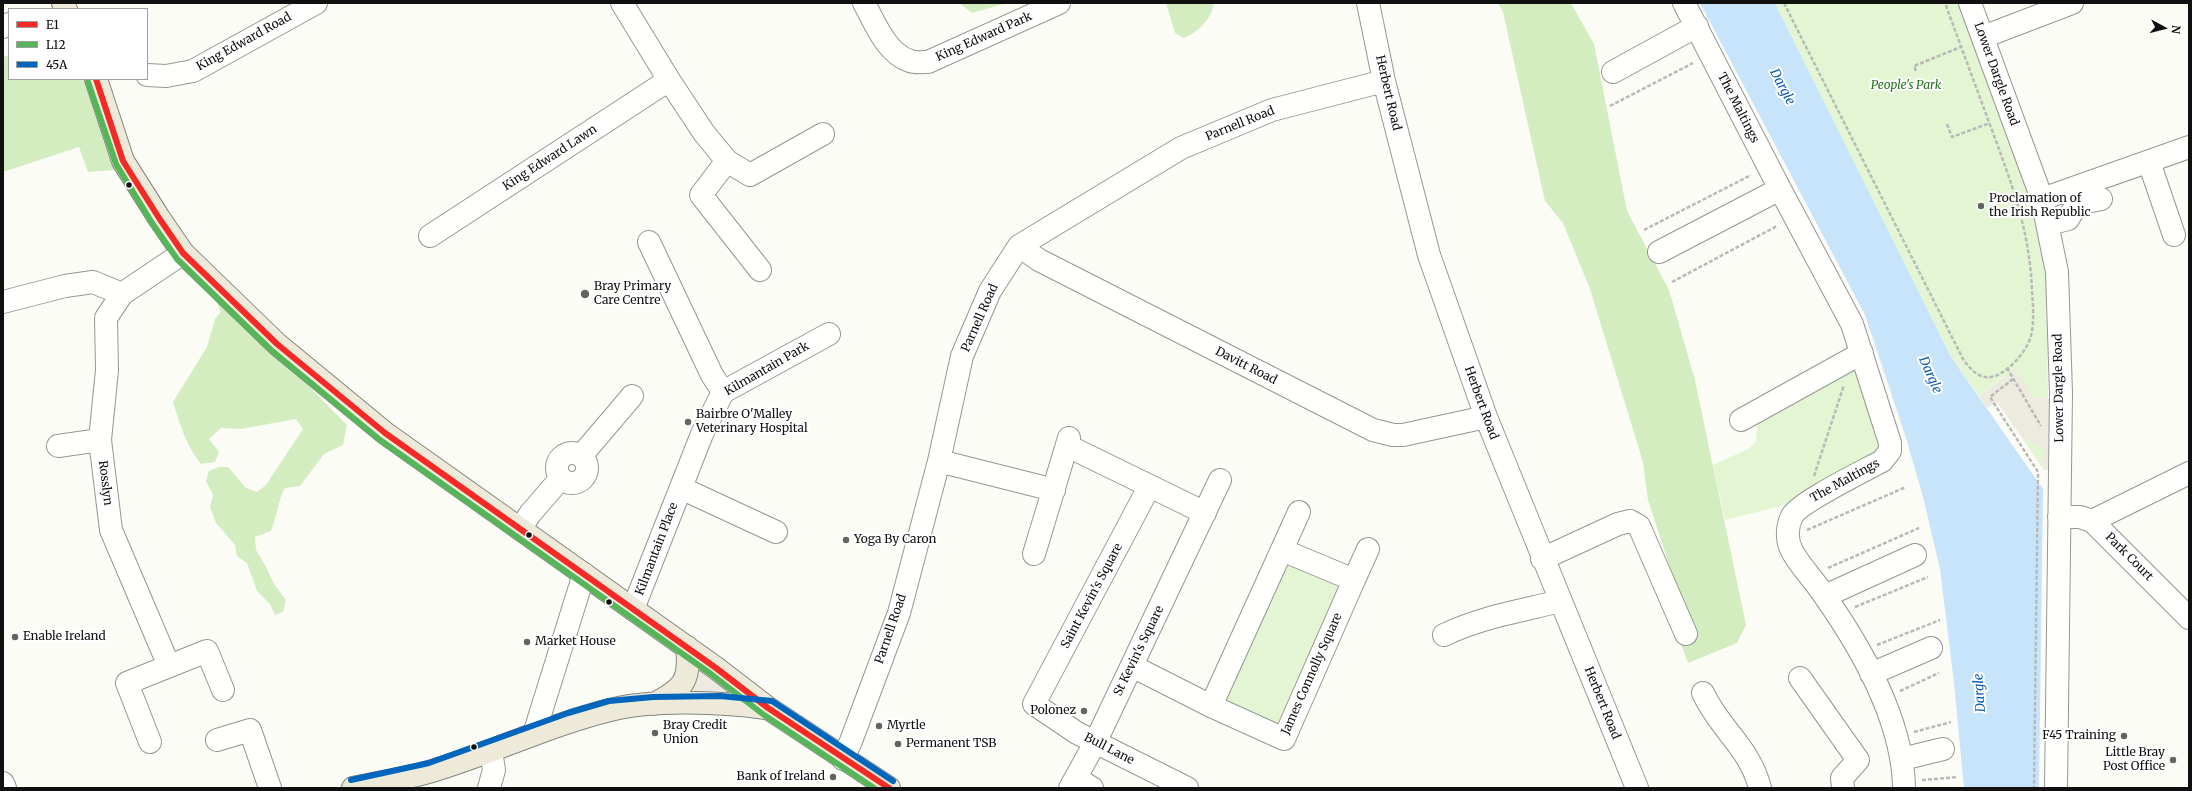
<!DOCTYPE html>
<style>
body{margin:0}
#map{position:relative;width:2192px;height:791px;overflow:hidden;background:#fcfcf6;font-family:Merriweather,serif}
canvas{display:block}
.frame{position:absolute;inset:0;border:4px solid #101010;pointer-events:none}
.legend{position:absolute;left:8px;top:8px;width:140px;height:72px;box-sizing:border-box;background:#fff;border:1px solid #9f9f9f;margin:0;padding:5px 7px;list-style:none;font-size:12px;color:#101010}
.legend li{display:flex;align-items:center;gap:8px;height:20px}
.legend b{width:20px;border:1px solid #9f9f9f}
.north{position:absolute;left:2144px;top:8px;width:40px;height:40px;-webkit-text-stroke:3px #fff;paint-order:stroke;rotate:97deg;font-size:11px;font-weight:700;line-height:16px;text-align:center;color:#101010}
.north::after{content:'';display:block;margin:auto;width:14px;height:18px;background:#101010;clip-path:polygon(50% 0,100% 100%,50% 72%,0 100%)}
</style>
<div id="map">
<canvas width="2192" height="791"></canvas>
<div class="frame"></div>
<ul class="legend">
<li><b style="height:5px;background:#f52a26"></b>E1</li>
<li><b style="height:5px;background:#56b559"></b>L12</li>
<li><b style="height:5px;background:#0065bd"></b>45A</li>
</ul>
<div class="north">N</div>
</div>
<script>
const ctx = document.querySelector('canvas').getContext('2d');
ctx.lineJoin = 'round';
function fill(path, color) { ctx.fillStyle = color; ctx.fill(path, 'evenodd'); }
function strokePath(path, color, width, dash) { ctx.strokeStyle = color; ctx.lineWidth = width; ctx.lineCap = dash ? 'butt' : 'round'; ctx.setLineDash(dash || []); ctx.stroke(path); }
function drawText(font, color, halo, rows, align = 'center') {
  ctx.font = font + ' Merriweather,serif'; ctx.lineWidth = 4; ctx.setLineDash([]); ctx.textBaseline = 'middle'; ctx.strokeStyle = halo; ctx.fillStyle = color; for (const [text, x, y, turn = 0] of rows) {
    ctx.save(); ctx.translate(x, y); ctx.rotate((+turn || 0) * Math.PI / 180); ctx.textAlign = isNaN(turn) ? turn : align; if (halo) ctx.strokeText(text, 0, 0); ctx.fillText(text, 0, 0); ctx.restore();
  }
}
fill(new Path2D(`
 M 1775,3 L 1960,3 L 2036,209 L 2046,280 L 2048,399 L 2033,397 L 2030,393 L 2006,375 L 1979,396 L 1951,357 Z
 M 1848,371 L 1856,371 L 1880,443 L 1875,457 L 1785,505 L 1725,520 L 1713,465 L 1750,448 L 1756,441 L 1757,427 L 1760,420 Z
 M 2022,438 L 2044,448 L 2044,470 L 2042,468 Z
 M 1288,563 L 1341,588 L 1277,725 L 1223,699 Z`), '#e3f5d3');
fill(new Path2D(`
 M 959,3 L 1007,3 L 972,13 Z
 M 1166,3 L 1214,3 C 1211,20 1199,31 1184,38 L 1175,33 Z
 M 1498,3 L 1571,3 L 1594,44 L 1627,211 L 1669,290 L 1695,380 L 1746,625 L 1737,643 L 1688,663 L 1679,639 L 1692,635 L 1648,500 L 1643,462 L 1590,289 L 1563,223 L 1545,201 L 1503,12 Z
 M 9,55 L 9,79 L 84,79 L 105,146 L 115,170 L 88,172 L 79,147 L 3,172 L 3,57 Z
 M 217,303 L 278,355 L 347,425 L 343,445 L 324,454 L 300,486 L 285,488 C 279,497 276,519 271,531 L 255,537 L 256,550 L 265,565 L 274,584 L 286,600 L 283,612 L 275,615 L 270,604 L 257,591 L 247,563 L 237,556 L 235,545 L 216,523 L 210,507 L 213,495 L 206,481 L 209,471 L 219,467 L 228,467 L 246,488 L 257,492 L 266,485 L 303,429 L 296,419 L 241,429 L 221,428 L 209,439 L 219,452 L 215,462 L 201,464 C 186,446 180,424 173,402 L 207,347 L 215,319 L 221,312 Z`), '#d3edc1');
fill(new Path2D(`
 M 2015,369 L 2033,397 L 2051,399 L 2051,470 L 2044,470 L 2044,448 L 2022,438 L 1997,402 L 1987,408 L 1979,396 Z
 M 692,661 L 733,694 L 681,692 Z`), '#edebe0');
fill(new Path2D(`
 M 1700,3 L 1775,3 L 1951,357 L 2043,489 L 2039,788 L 1964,788 L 1954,683 L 1940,569 L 1923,497 L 1906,438 L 1865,315 Z`), '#c8e4fa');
const minor = new Path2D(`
 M 622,3 L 669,80 L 704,133 L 727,161 L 750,175 L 823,134
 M 864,3 C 875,23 886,53 910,61 C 915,63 923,62 928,62 L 1059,3
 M 1368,3 L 1384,81 L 1429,255 L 1486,417 L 1637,788
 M 1684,3 L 1780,189 L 1852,324 L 1890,443 L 1890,451 L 1882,461 C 1864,471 1800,502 1792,516 C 1787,526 1786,540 1792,551 C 1800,566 1814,580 1824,595 C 1862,649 1903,721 1904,788
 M 1970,3 L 2042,199 L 2057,272 L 2061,393 L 2056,788
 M 3,27 L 9,24
 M 1983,37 L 2072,3
 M 1613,72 L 1697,26
 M 147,75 L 166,76 L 193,71 L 316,3
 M 727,161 L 701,195 L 760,270
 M 2149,162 L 2174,235
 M 2042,199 L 2189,147
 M 2049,224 L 2068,219 L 2077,204 L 2101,199
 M 430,236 L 669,80
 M 649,242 L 712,375 L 723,392
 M 1019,246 L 1039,260 L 1373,430 L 1393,435 L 1403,435 L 1486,417
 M 1659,252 L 1780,189
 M 3,302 L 65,286 L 93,282 L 122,294
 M 1741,420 L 1862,353
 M 58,446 L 100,440
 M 1076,450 L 1205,513
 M557 468a15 15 0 1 1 30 0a15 15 0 1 1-30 0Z
 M 581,456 L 632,396
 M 939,461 L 1054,490
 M 1149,487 L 1034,704 L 1077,733 L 1187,788
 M 681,488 L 776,532
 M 2059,517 L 2080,517 L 2092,521 L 2189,618
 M 2092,521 L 2189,473
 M 520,529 L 530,514 L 561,478
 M 1034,554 L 1069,438
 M 1542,559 L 1618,524 L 1630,521 L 1639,526 L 1686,634
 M 1354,580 L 1368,549
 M 1825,596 L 1915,555
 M 633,609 L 702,434 L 723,392 L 829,334
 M 1444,635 C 1481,617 1521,611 1560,601
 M 169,666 L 111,530 L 100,440 L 107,370 L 106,318 L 122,294 L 183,253
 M 1132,666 L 1211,706 L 1284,739 L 1354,580 L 1282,550
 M 1871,674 L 1931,648
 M 1800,678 L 1858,760 L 1842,778 L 1843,788
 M 1703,693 C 1720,730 1749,746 1760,788
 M 1211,706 L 1299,512
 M 534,734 L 584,574
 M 217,740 L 250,730 L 270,788
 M 150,742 L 127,683 L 207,651 L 223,690
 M 843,759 L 851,741 L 899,613 L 939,461 L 962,356 L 990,291 L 1019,246 L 1181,148 L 1272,110 L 1384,81
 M 1902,759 L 1943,749
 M 1076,778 L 1092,788
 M 3,783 L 5,788
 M 489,788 L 494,770 L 491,751
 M 1070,788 L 1095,743 L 1220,480`);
const major = new Path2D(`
 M 63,3 L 66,9
 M 96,79 L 123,161 L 159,218 L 183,253 L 277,344 L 385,433 L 716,668 L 768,708 L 889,788
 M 654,704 C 683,689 691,681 687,647
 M 353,788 C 379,782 406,779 432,771 C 492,753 549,725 610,710 C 654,699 721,702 766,708`);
strokePath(minor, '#969694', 24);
strokePath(major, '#848481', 24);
strokePath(new Path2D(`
 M 1784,3 L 1963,359 C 1970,369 1980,381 1995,376 C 2011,370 2030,348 2032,331 C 2034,318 2033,304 2032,291 C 2030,231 2011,181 1990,125 C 1975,84 1960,44 1945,3
 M 1916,71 L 1914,66 L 1961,47
 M 1610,106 L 1693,63
 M 1947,124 L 1952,137 L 1990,123
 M 1644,230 L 1751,175
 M 1672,282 L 1777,226
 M 2007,368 L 2041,426
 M 2013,379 L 1990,397 L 2038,472 L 2034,788
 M 1814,476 L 1844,385
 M 1807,530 L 1906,487
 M 1828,568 L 1919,528
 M 1855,607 L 1928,577
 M 1877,645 L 1940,620
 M 1900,691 L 1939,673
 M 1914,732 L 1951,722
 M 1922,780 L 1958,777`), '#b9b9b8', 2.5, [4, 2]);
strokePath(minor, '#fffffe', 22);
strokePath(major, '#eeeada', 22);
strokePath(new Path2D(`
 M 96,79 L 123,161 L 159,218 L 183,253 L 277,344 L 385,433 L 716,668 L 768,708 L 889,788`), '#f52a26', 6);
strokePath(new Path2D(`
 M 88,82 L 116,164 L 152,223 L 177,259 L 271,350 L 380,440 L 711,674 L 764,715 L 874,788`), '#56b559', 6);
strokePath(new Path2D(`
 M 351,780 L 429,763 L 568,713 L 609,701 L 653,697 L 720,696 L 772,701 L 893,781`), '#0065bd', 6);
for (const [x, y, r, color] of [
 [129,185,3.5,"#101010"],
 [1981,206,4,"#636360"],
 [585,294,5,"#636360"],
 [688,422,4,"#636360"],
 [529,535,3.5,"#101010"],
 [846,540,4,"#636360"],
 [609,602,3.5,"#101010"],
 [15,637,4,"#636360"],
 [527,642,4,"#636360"],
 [1084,711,4,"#636360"],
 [879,726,4,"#636360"],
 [655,733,4,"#636360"],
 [2124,736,4,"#636360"],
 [898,744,4,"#636360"],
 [474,747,3.5,"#101010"],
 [2173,760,4,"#636360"],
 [833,777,4,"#636360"]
]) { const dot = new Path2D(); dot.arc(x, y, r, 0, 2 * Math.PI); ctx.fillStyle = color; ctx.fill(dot); strokePath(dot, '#fff', 1.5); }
drawText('12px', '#101010', '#fff', [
 ["King Edward Park",984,37,-24],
 ["King Edward Road",244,42,-29],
 ["Lower Dargle Road",1996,74,70],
 ["Herbert Road",1388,93,77],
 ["The Maltings",1738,108,63],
 ["Parnell Road",1240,124,-22],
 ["King Edward Lawn",550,158,-33],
 ["Parnell Road",980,318,-66],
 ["Davitt Road",1246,366,27],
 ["Kilmantain Park",767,369,-30],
 ["Lower Dargle Road",2059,388,-91],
 ["Herbert Road",1481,403,70],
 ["The Maltings",1845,481,-29],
 ["Rosslyn",105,483,83],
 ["Kilmantain Place",657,549,-69],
 ["Park Court",2129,557,45],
 ["Saint Kevin's Square",1092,596,-62],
 ["Parnell Road",891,629,-71],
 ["St Kevin's Square",1139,651,-64],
 ["James Connolly Square",1312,674,-66],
 ["Herbert Road",1602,703,68],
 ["Bull Lane",1109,749,27]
]);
drawText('italic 12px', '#237018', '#fff', [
 ["People's Park",1906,86]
]);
drawText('12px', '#101010', '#fff', [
 ["Proclamation of",1989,199],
 ["the Irish Republic",1989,213],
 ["Bray Primary",594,287],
 ["Care Centre",594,301],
 ["Bairbre O'Malley",696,415],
 ["Veterinary Hospital",696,429],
 ["Yoga By Caron",854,540],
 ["Enable Ireland",23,637],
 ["Market House",535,642],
 ["Polonez",1076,711,"right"],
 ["Bray Credit",663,726],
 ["Union",663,740],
 ["Myrtle",887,726],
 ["F45 Training",2116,736,"right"],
 ["Permanent TSB",906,744],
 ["Little Bray",2165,753,"right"],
 ["Post Office",2165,767,"right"],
 ["Bank of Ireland",825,777,"right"]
], 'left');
drawText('italic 13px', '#0a5ab1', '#fff', [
 ["Dargle",1782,87,62],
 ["Dargle",1930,375,66],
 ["Dargle",1980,693,-94]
]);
</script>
